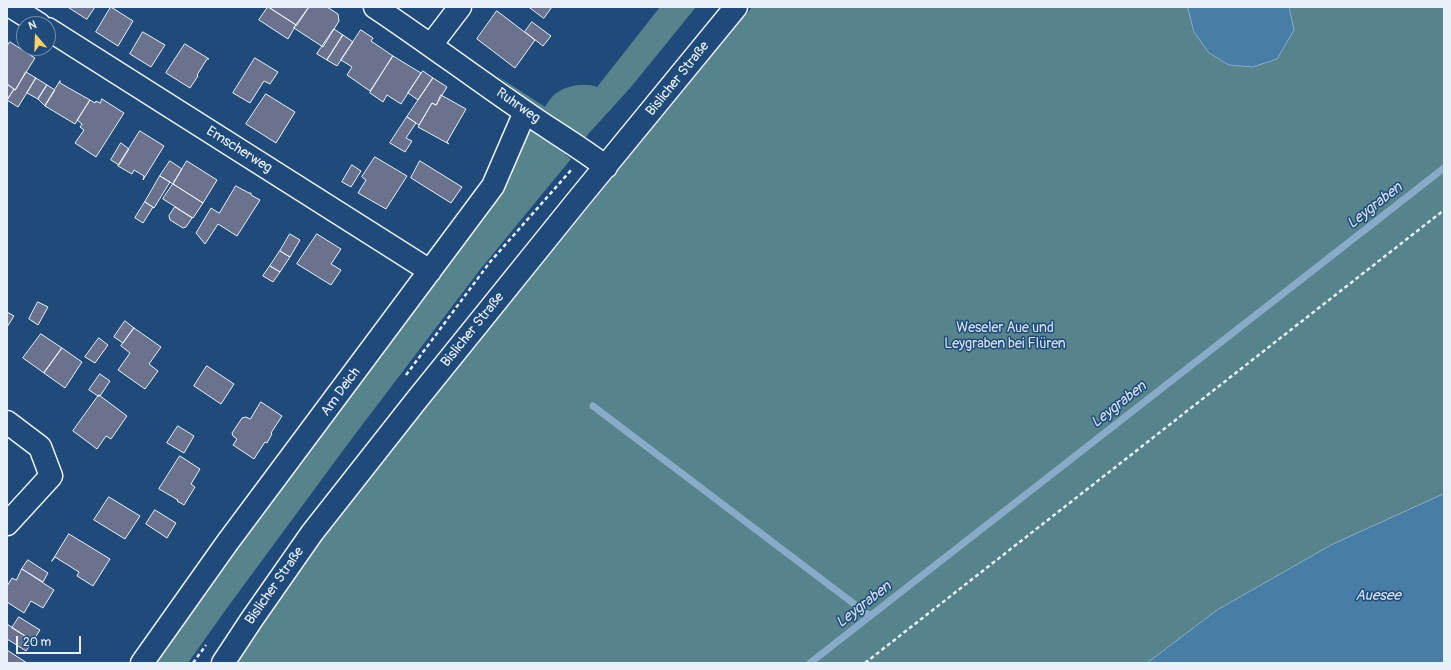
<!DOCTYPE html>
<meta charset="utf-8">
<style>
body{margin:0}
#map{position:relative;width:1451px;height:670px;overflow:hidden;background:#1f4a7a;font-family:Pangolin,sans-serif}
canvas{display:block}
.frame{position:absolute;inset:0;border:8px solid #e8f1f8;pointer-events:none}
.north{position:absolute;left:16px;top:16px;width:40px;height:40px;box-sizing:border-box;background:#1f4a7a;border:1px solid #6f8dac;border-radius:50%;rotate:341deg;font-size:11px;font-weight:700;line-height:16px;text-align:center;color:#e8f1f8}
.north::after{content:'';display:block;margin:auto;width:14px;height:18px;background:#ffd166;clip-path:polygon(50% 0,100% 100%,50% 72%,0 100%)}
.scale{position:absolute;left:16px;top:636px;width:65px;height:18px;box-sizing:border-box;border:2px solid #e8f1f8;border-top:0;padding-left:5px;font-size:12px;line-height:14px;white-space:nowrap;color:#e8f1f8;-webkit-text-stroke:3px #1f4a7a;paint-order:stroke}
</style>
<div id="map">
<canvas width="1451" height="670"></canvas>
<div class="frame"></div>
<div class="north">N</div>
<div class="scale">20 m</div>
</div>
<script>
const ctx = document.querySelector('canvas').getContext('2d');
ctx.lineJoin = 'round';
function fill(path, color) { ctx.fillStyle = color; ctx.fill(path, 'evenodd'); }
function strokePath(path, color, width, dash) { ctx.strokeStyle = color; ctx.lineWidth = width; ctx.lineCap = dash ? 'butt' : 'round'; ctx.setLineDash(dash || []); ctx.stroke(path); }
function drawText(font, color, halo, rows, align = 'center') {
  ctx.font = font + ' Pangolin,sans-serif'; ctx.lineWidth = 3; ctx.setLineDash([]); ctx.textBaseline = 'middle'; ctx.strokeStyle = halo; ctx.fillStyle = color; for (const [text, x, y, turn = 0] of rows) {
    ctx.save(); ctx.translate(x, y); ctx.rotate((+turn || 0) * Math.PI / 180); ctx.textAlign = isNaN(turn) ? turn : align; if (halo) ctx.strokeText(text, 0, 0); ctx.fillText(text, 0, 0); ctx.restore();
  }
}
fill(new Path2D(`
 M 660,7 L 696,7 L 631,87 L 582,141 L 536,107 L 496,75 L 545,107 C 547,104 549,100 552,97 C 562,86 584,82 597,87 Z
 M 752,7 L 1444,7 L 1444,663 L 236,663 L 273,607 L 345,508 L 515,296 Z
 M 531,126 L 571,159 L 479,271 L 350,441 L 227,608 L 188,663 L 150,663 L 523,133 Z`), '#56838c');
const water = new Path2D(`
 M 1188,7 L 1289,7 L 1294,30 L 1277,59 L 1253,67 L 1229,65 L 1209,53 L 1194,32 Z
 M 1444,494 L 1444,663 L 1147,663 L 1217,610 L 1331,545 Z`);
fill(water, '#487da6');
strokePath(water, '#88abc7', 1);
strokePath(new Path2D(`
 M 593,406 L 870,616
 M 810,663 L 1444,168`), '#88abc7', 7);
const building = new Path2D(`
 M 68,7 L 95,7 L 87,19 Z
 M 111,7 L 133,21 L 118,46 L 96,32 Z
 M 268,7 L 296,25 L 288,39 L 259,20 Z
 M 269,7 L 309,7 L 297,25 Z
 M 309,7 L 327,7 L 338,14 L 339,21 L 323,47 L 294,28 Z
 M 529,7 L 552,7 L 544,18 Z
 M 497,11 L 535,40 L 515,68 L 477,39 Z
 M 532,22 L 551,36 L 543,46 L 525,32 Z
 M 334,29 L 343,35 L 327,60 L 317,54 Z
 M 361,30 L 373,38 L 371,41 L 393,56 L 370,91 L 347,75 L 352,67 L 341,60 Z
 M 143,32 L 165,45 L 151,67 L 130,54 Z
 M 343,35 L 353,42 L 337,66 L 327,60 Z
 M 10,42 L 35,58 L 15,90 L 7,84 L 7,46 Z
 M 185,44 L 209,59 L 207,59 L 197,75 L 198,76 L 190,88 L 166,73 Z
 M 393,56 L 421,73 L 401,104 L 387,95 L 383,102 L 370,93 Z
 M 255,58 L 278,72 L 270,84 L 264,81 L 250,103 L 233,93 Z
 M 423,71 L 433,78 L 418,100 L 408,93 Z
 M 26,72 L 36,78 L 18,107 L 7,100 L 14,89 L 15,90 Z
 M 36,78 L 47,85 L 38,99 L 27,93 Z
 M 433,78 L 447,87 L 436,105 L 432,103 L 419,125 L 407,117 Z
 M 60,81 L 60,83 L 90,100 L 75,124 L 45,106 Z
 M 7,84 L 14,89 L 7,100 Z
 M 47,85 L 55,90 L 45,106 L 38,99 Z
 M 266,94 L 295,112 L 276,143 L 246,124 Z
 M 441,95 L 466,109 L 447,142 L 449,144 L 418,127 L 432,103 L 436,105 Z
 M 102,99 L 124,113 L 96,157 L 75,143 L 84,130 L 80,127 L 82,124 L 77,120 L 90,100 L 95,103 L 96,101 L 100,103 Z
 M 407,117 L 416,123 L 406,138 L 412,141 L 405,152 L 390,143 Z
 M 140,131 L 164,146 L 143,180 L 144,176 L 134,170 L 132,174 L 118,166 Z
 M 121,143 L 129,149 L 119,165 L 111,160 Z
 M 375,157 L 407,176 L 386,209 L 358,193 L 366,180 L 362,177 Z
 M 170,161 L 182,169 L 173,184 L 160,176 Z
 M 187,161 L 217,180 L 203,203 L 173,184 Z
 M 420,161 L 462,187 L 451,203 L 411,178 Z
 M 352,165 L 361,171 L 351,187 L 342,182 Z
 M 160,176 L 170,182 L 154,208 L 145,202 Z
 M 173,184 L 203,203 L 193,218 L 163,199 Z
 M 236,186 L 249,193 L 251,193 L 251,195 L 260,200 L 237,236 L 218,224 L 205,244 L 196,233 L 211,208 L 219,213 Z
 M 145,202 L 153,207 L 143,223 L 135,218 Z
 M 175,207 L 192,218 L 186,227 L 183,228 L 170,220 L 169,216 Z
 M 290,234 L 300,240 L 290,257 L 280,251 Z
 M 317,234 L 341,249 L 331,264 L 341,270 L 331,285 L 297,264 Z
 M 280,251 L 290,257 L 280,272 L 270,266 Z
 M 270,266 L 280,272 L 273,282 L 263,276 Z
 M 38,302 L 48,307 L 38,325 L 29,319 Z
 M 7,312 L 14,316 L 7,327 Z
 M 125,321 L 134,328 L 123,343 L 114,337 Z
 M 134,328 L 161,347 L 149,364 L 158,371 L 145,389 L 118,370 L 130,353 L 121,346 Z
 M 41,334 L 62,348 L 44,373 L 23,358 Z
 M 99,338 L 108,345 L 95,363 L 85,357 Z
 M 62,348 L 82,362 L 65,388 L 44,373 Z
 M 207,366 L 234,384 L 221,404 L 194,386 Z
 M 100,374 L 110,381 L 100,396 L 98,396 L 89,390 Z
 M 99,395 L 127,416 L 111,439 L 106,436 L 97,449 L 73,431 Z
 M 261,402 L 282,416 L 271,433 L 272,434 L 267,443 L 265,442 L 254,459 L 233,445 L 237,439 L 233,436 L 232,433 L 242,418 L 246,417 L 250,419 Z
 M 178,426 L 194,436 L 184,453 L 167,443 Z
 M 180,456 L 200,469 L 191,484 L 195,487 L 184,505 L 177,501 L 178,500 L 159,489 Z
 M 109,497 L 140,516 L 125,539 L 94,520 Z
 M 155,510 L 176,523 L 167,538 L 146,524 Z
 M 69,534 L 110,559 L 93,586 L 77,576 L 79,572 L 55,557 L 52,561 Z
 M 28,560 L 48,573 L 43,582 L 22,569 Z
 M 22,569 L 54,590 L 43,608 L 31,601 L 24,613 L 7,602 L 7,586 L 12,578 L 16,580 Z
 M 19,617 L 40,630 L 33,641 L 12,628 Z
 M 7,624 L 33,641 L 26,651 L 7,639 Z
 M 7,650 L 27,663 L 7,663 Z`);
fill(building, '#6a728d');
strokePath(building, '#e8f1f8', 1);
const minor = new Path2D(`
 M 12,7 L 39,24
 M 375,7 C 426,41 475,78 525,112 C 552,131 580,147 606,167
 M 48,29 L 430,271
 M 431,45 L 460,7
 M 7,422 L 40,447 L 51,476 L 7,524
 M 142,663 L 227,543 L 493,186 L 525,112
 M 223,663 L 252,619 L 312,533 L 415,402 L 577,201 L 736,7`);
strokePath(minor, '#e8f1f8', 25);
strokePath(new Path2D(`
 M 406,375 L 490,262 L 572,169
 M 193,663 L 206,645
 M 865,663 L 1444,210`), '#e8f1f8', 2.5, [4, 3]);
strokePath(minor, '#1f4a7a', 22);
drawText('14px', '#e8f1f8', '#1f4a7a', [
 ["Bislicher Straße",678,79,-51],
 ["Ruhrweg",518,106,35],
 ["Emscherweg",239,150,32],
 ["Bislicher Straße",473,330,-51],
 ["Am Deich",341,392,-54],
 ["Bislicher Straße",275,586,-55]
]);
drawText('14px', '#d2e0e8', '#1f4a7a', [
 ["Weseler Aue und",1005,328],
 ["Leygraben bei Flüren",1005,344]
]);
drawText('italic 15px', '#d0e0ec', '#1f4a7a', [
 ["Leygraben",1375,206,-38],
 ["Leygraben",1119,405,-38],
 ["Auesee",1378,596],
 ["Leygraben",864,605,-38]
]);
</script>
